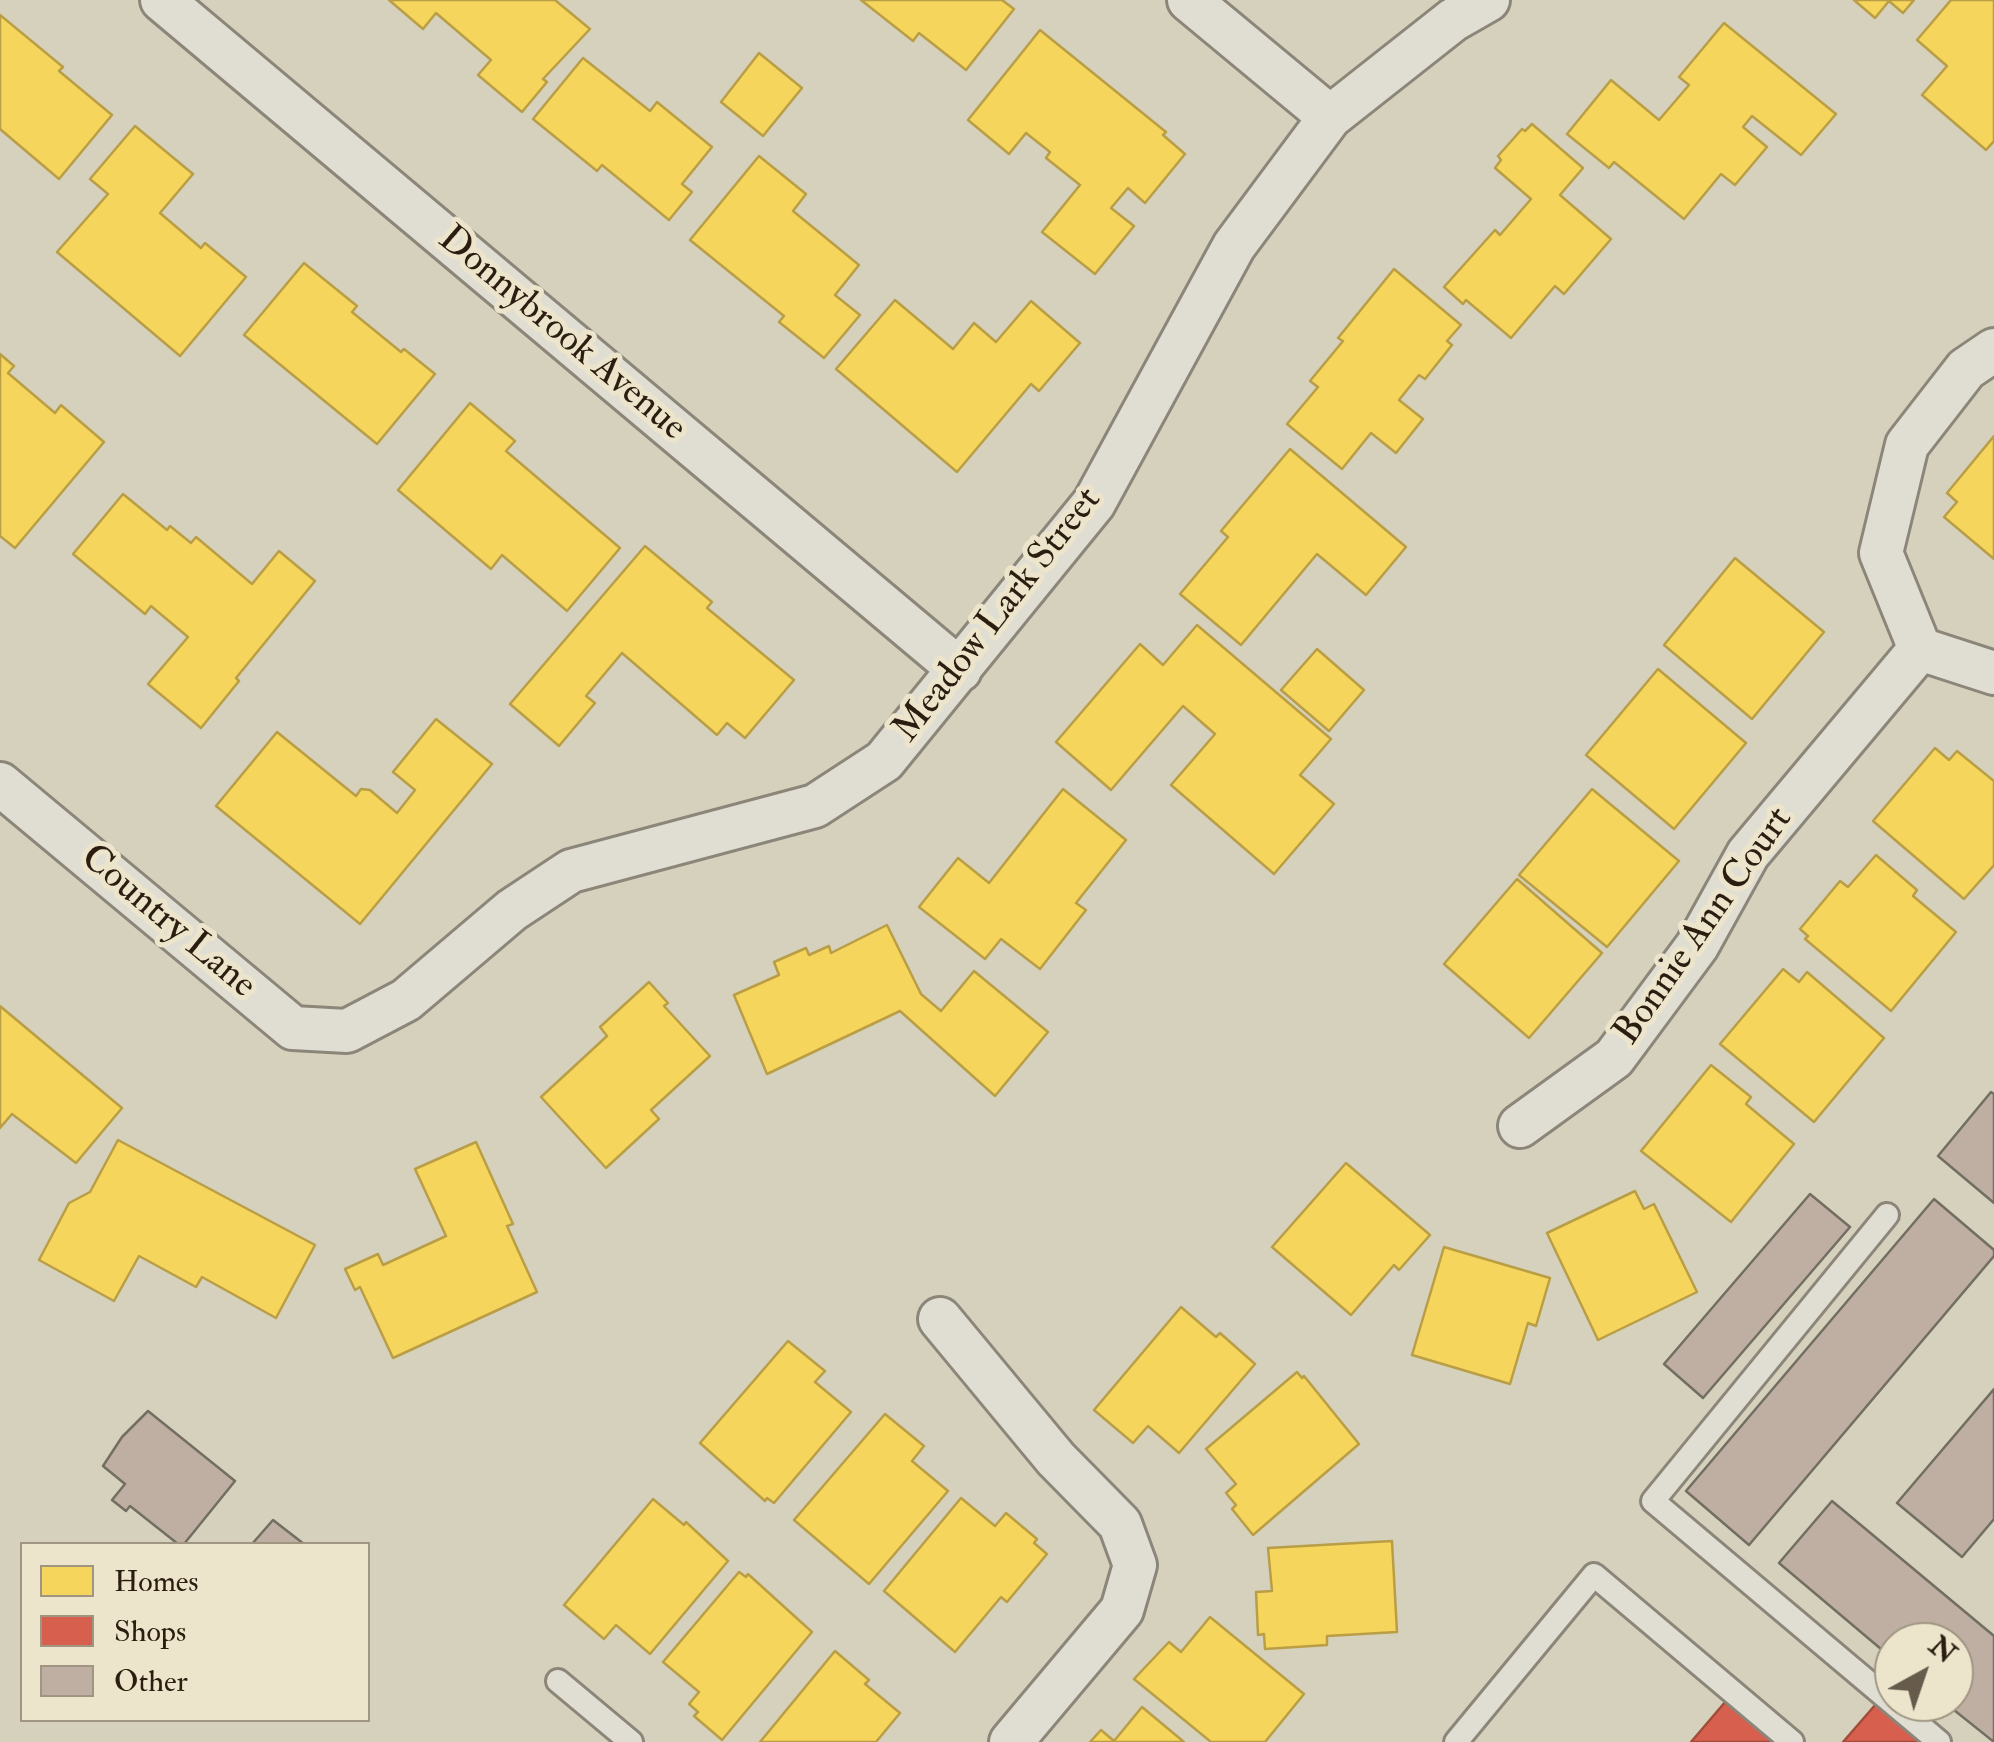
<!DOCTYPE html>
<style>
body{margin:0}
#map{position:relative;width:1994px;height:1742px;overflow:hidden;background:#d6d1bc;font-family:"IM FELL Double Pica",serif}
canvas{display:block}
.legend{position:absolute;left:20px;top:1542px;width:350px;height:180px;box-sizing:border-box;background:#ece5cc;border:2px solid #9f9580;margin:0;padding:12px 18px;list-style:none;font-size:30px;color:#2b1d0f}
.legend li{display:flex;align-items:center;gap:20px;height:50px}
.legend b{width:50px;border:2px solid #9f9580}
.north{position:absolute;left:1874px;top:1622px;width:100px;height:100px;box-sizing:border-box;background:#ece5cc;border:2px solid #9f9580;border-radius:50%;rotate:40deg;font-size:28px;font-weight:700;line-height:40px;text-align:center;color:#2b1d0f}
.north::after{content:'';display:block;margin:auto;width:35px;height:45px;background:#675c4c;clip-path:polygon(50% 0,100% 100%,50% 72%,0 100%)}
</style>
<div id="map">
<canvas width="1994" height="1742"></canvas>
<ul class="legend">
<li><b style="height:28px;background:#f6d55c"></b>Homes</li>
<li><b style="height:28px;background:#d6604d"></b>Shops</li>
<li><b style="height:28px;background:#bfafa3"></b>Other</li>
</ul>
<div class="north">N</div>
</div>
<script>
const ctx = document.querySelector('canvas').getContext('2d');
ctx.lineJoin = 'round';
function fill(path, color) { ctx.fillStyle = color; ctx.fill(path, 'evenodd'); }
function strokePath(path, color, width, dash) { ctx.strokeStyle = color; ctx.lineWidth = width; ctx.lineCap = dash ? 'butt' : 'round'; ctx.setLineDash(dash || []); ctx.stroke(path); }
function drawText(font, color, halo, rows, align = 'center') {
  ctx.font = font + ' "IM FELL Double Pica",serif'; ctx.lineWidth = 10; ctx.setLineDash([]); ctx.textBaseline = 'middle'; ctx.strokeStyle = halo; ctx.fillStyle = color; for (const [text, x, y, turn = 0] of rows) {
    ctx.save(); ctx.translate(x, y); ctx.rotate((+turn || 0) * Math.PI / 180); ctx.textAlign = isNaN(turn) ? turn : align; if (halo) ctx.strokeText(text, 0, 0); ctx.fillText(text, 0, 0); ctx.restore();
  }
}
const homes = new Path2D(`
 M 389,0 L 555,0 L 590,29 L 543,79 L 547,82 L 522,112 L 478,75 L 491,60 L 436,13 L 423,29 Z
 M 861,0 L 1002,0 L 1014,9 L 966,70 L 919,33 L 913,41 Z
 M 1854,0 L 1914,0 L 1903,13 L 1889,1 L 1875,18 Z
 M 1951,0 L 1994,0 L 1994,141 L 1986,150 L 1922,95 L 1947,66 L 1917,40 Z
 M 0,15 L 63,67 L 59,71 L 112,115 L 59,179 L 0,129 Z
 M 1724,23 L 1836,114 L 1801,155 L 1752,116 L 1743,127 L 1767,147 L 1735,185 L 1721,174 L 1684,219 L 1614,162 L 1609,168 L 1567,134 L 1611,80 L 1659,120 L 1689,85 L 1679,77 Z
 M 1040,30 L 1166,132 L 1163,135 L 1185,154 L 1145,203 L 1128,188 L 1111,208 L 1134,226 L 1095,274 L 1042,232 L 1080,185 L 1046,158 L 1050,152 L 1026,133 L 1009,154 L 968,120 Z
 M 759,53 L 802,88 L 763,136 L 721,102 Z
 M 583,58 L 650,111 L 657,102 L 712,147 L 682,184 L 692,192 L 669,220 L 602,165 L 597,171 L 533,119 Z
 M 1532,124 L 1583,168 L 1560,195 L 1611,239 L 1564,294 L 1555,286 L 1511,338 L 1466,300 L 1463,304 L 1444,287 L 1495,230 L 1500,235 L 1531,199 L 1495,168 L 1501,160 L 1498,156 L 1522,129 L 1525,131 Z
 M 135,126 L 193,174 L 160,213 L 201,248 L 205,243 L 246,277 L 180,356 L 57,252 L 108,194 L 90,179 Z
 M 759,156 L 806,194 L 793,211 L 859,265 L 835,295 L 860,315 L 824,358 L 779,322 L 784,316 L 690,240 Z
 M 304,263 L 357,306 L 352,312 L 401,352 L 404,349 L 435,374 L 377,444 L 244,335 Z
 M 1394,269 L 1461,325 L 1447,341 L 1452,345 L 1425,379 L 1419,375 L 1399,400 L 1423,419 L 1396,453 L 1371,433 L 1342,469 L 1287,424 L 1318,387 L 1310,381 L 1343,341 L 1338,338 Z
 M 895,300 L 953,349 L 974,323 L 996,342 L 1031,301 L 1080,343 L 1039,391 L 1031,384 L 957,472 L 836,369 Z
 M 0,354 L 14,366 L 8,373 L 55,413 L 61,405 L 104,442 L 15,548 L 0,536 Z
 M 470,403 L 515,441 L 506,451 L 620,548 L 567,611 L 502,555 L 491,569 L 398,490 Z
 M 1994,436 L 1994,559 L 1944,517 L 1957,502 L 1947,493 Z
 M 1290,449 L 1406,547 L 1366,595 L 1317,554 L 1241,645 L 1180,594 L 1228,537 L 1221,531 Z
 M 123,494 L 167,530 L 170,526 L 191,543 L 196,537 L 252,584 L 279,551 L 315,581 L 236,678 L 239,681 L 201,728 L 148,684 L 188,637 L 151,606 L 145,614 L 73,554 Z
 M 645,546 L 712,602 L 707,608 L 794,680 L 745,738 L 727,723 L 717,735 L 622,653 L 586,696 L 595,703 L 559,746 L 510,704 Z
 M 1735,558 L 1824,632 L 1752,719 L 1664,645 Z
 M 1197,625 L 1331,739 L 1300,775 L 1334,804 L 1274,874 L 1171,785 L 1215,734 L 1183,706 L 1111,790 L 1056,742 L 1140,644 L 1163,665 Z
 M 1317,649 L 1364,690 L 1329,731 L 1281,690 Z
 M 1658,669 L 1746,743 L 1674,829 L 1586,755 Z
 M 436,719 L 492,764 L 360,924 L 216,806 L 277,732 L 356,796 L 361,789 L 370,790 L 397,813 L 415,790 L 393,772 Z
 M 1935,748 L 1949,760 L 1957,751 L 1994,781 L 1994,865 L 1964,899 L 1873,821 Z
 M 1063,789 L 1126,840 L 1076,903 L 1086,910 L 1040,969 L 1001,939 L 985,959 L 919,907 L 958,858 L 989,883 Z
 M 1592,789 L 1679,861 L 1607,947 L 1519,875 Z
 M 1876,855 L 1917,890 L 1913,896 L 1956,932 L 1891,1011 L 1805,939 L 1808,936 L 1800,929 L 1840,881 L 1848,887 Z
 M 1517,879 L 1602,953 L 1529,1038 L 1444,964 Z
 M 887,925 L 921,994 L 941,1011 L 974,971 L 1048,1032 L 995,1096 L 900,1011 L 767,1074 L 734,995 L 779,975 L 774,962 L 806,948 L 809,955 L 829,946 L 831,953 Z
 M 1783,969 L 1799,982 L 1807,972 L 1884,1038 L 1814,1122 L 1720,1044 Z
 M 649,982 L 668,1003 L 664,1006 L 710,1056 L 651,1110 L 659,1119 L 606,1168 L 541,1097 L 607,1036 L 600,1027 Z
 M 0,1006 L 122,1108 L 76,1163 L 12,1114 L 0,1128 Z
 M 1711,1065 L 1751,1097 L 1746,1104 L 1794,1144 L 1731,1222 L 1641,1151 Z
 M 118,1140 L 315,1245 L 276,1318 L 202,1277 L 196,1287 L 139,1256 L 114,1301 L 39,1260 L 69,1203 L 90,1192 Z
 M 476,1142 L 513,1224 L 507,1226 L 537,1292 L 393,1358 L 360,1287 L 355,1290 L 345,1269 L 378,1254 L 383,1265 L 446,1236 L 415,1169 Z
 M 1346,1163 L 1430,1235 L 1399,1270 L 1394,1265 L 1351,1315 L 1272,1247 Z
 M 1635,1191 L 1644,1209 L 1654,1204 L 1697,1292 L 1598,1340 L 1547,1233 Z
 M 1444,1247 L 1550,1278 L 1536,1326 L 1528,1323 L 1510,1384 L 1412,1355 Z
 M 1181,1307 L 1216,1337 L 1220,1333 L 1255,1364 L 1179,1453 L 1148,1426 L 1133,1443 L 1094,1410 Z
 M 788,1341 L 825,1371 L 815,1382 L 851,1412 L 774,1503 L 767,1498 L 765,1501 L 700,1443 Z
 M 1297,1372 L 1302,1378 L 1304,1376 L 1359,1444 L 1253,1535 L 1232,1509 L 1236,1505 L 1226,1493 L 1236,1484 L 1206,1449 Z
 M 885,1414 L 924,1446 L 912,1461 L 948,1491 L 869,1584 L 794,1520 Z
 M 961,1498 L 995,1526 L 1006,1513 L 1037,1539 L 1034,1543 L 1047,1554 L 1007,1602 L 1001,1597 L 955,1652 L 884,1591 Z
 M 653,1499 L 684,1525 L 686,1522 L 728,1561 L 650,1654 L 616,1625 L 604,1639 L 564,1605 Z
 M 1392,1541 L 1397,1632 L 1327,1636 L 1327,1645 L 1265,1649 L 1264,1634 L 1258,1635 L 1256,1592 L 1272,1591 L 1268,1548 Z
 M 739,1572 L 746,1577 L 748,1574 L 812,1632 L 722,1740 L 694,1716 L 698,1712 L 689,1704 L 699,1692 L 663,1662 Z
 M 1210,1617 L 1304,1694 L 1265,1742 L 1211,1742 L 1134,1679 L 1169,1642 L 1181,1652 Z
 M 835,1651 L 869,1680 L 865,1684 L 900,1713 L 876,1742 L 760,1742 Z
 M 1142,1707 L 1184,1742 L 1090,1742 L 1101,1730 L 1114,1741 Z`);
fill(homes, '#f6d55c');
strokePath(homes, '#b99e45', 2.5);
const shops = new Path2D(`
 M 1726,1701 L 1773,1742 L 1691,1742 Z
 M 1876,1704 L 1921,1742 L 1843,1742 Z`);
fill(shops, '#d6604d');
strokePath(shops, '#a34c3a', 2.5);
const building = new Path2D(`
 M 1991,1092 L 1994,1094 L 1994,1203 L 1938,1156 Z
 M 1810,1194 L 1850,1227 L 1703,1398 L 1664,1364 Z
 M 1934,1199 L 1994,1250 L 1994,1256 L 1749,1545 L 1686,1491 Z
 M 1994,1389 L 1994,1519 L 1962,1557 L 1897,1503 Z
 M 148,1411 L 235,1481 L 184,1544 L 178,1544 L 130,1506 L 126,1511 L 112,1500 L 125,1484 L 103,1466 L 122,1437 Z
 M 1832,1501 L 1994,1636 L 1994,1742 L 1944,1702 L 1954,1702 L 1954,1642 L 1894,1642 L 1894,1660 L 1779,1563 Z
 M 273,1520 L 304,1544 L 252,1544 Z`);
fill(building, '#bfafa3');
strokePath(building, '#736e62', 2.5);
const lane = new Path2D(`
 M 1887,1215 L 1653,1501 L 1939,1742
 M 558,1681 L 631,1742
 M 1456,1742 L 1594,1575 L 1792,1742`);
const street = new Path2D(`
 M 162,0 L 960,670
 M 1189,0 L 1330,117
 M 1920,649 L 1994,673
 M 0,784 L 293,1028 L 347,1031 L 406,1000 L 512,910 L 571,871 L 815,806 L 884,761 L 1094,503 L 1234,246 L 1330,117 L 1453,20 L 1488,0
 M 1520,1126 L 1614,1058 L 1697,946 L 1748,854 L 1920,649 L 1881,553 L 1907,445 L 1966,369 L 1994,350
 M 940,1319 L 1056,1459 L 1120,1524 L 1135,1565 L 1122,1610 L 1011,1742`);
strokePath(lane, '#8b8679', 28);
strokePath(street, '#8b8679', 48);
strokePath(lane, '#e0ddd2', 22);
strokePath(street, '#e0ddd2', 42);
drawText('38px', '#2b1d0f', '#ece5cc', [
 ["Donnybrook Avenue",561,335,40],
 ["Meadow Lark Street",999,616,-52],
 ["Country Lane",167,923,40],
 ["Bonnie Ann Court",1705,927,-55]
]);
</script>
